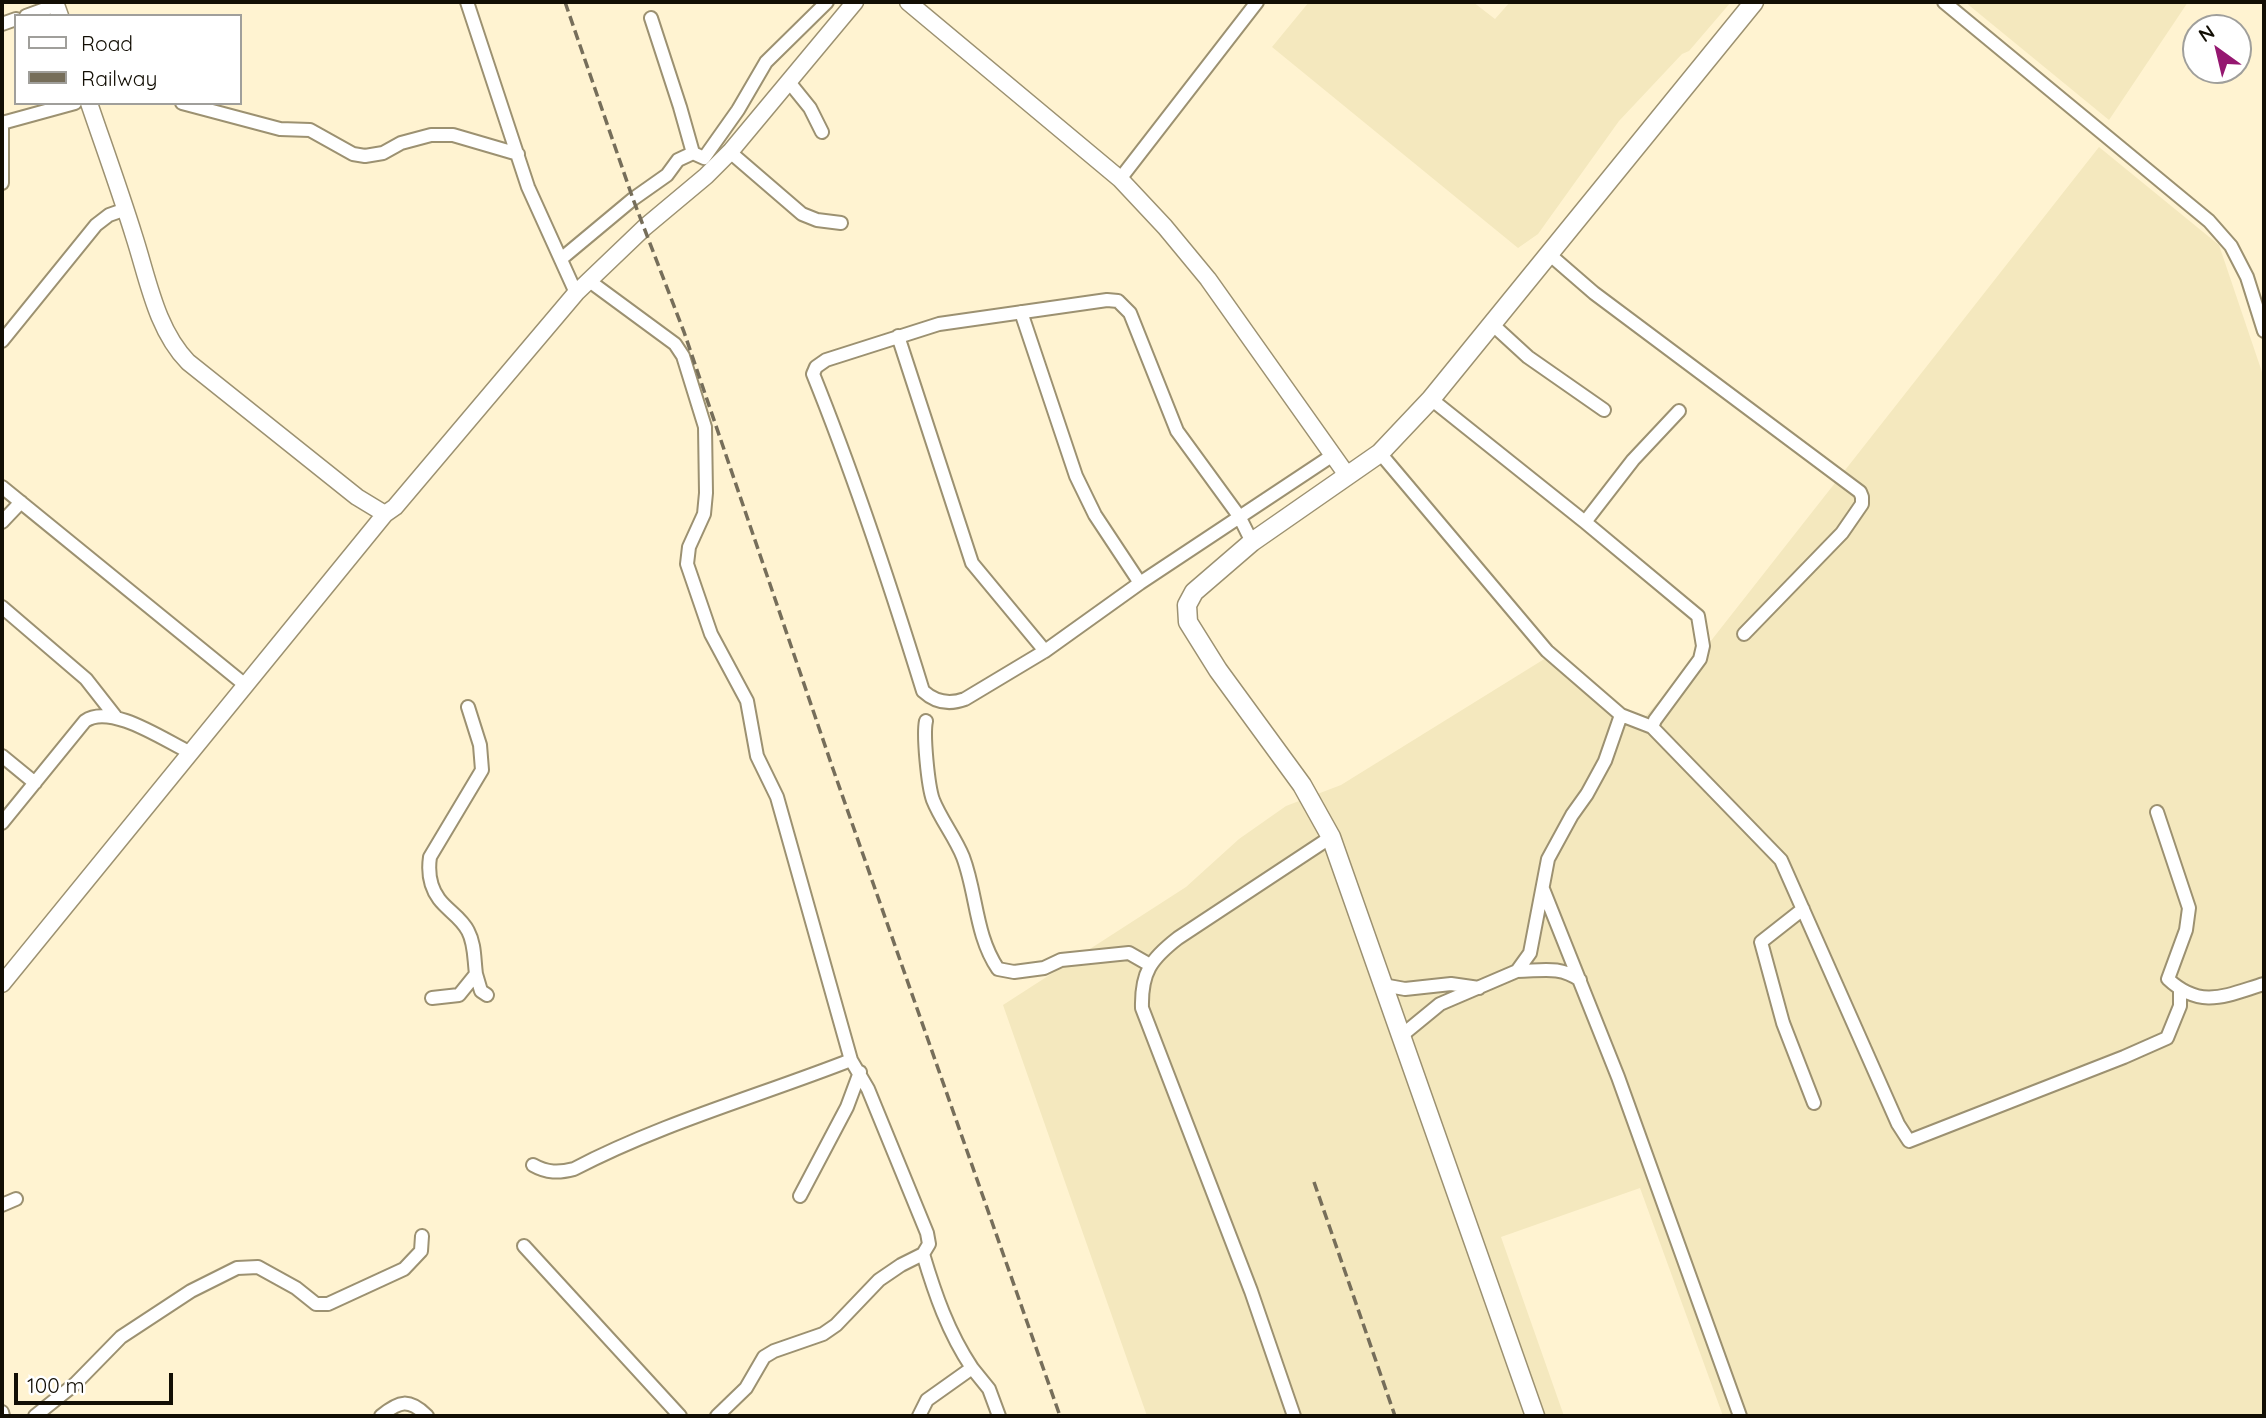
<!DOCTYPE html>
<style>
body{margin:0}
#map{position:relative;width:2266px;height:1418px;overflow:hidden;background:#fff3d1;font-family:Quicksand,sans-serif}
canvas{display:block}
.frame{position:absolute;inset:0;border:4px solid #120e04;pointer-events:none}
.legend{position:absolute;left:14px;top:14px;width:228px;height:91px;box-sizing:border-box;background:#fff;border:2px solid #a09f9b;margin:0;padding:9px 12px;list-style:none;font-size:21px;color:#120e04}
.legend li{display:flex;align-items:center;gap:14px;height:35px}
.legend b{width:35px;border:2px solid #a09f9b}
.north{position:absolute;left:2182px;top:14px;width:70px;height:70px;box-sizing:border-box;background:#fff;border:2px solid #a09f9b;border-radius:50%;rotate:326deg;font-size:19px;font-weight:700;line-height:28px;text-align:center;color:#120e04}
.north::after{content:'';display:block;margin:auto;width:24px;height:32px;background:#951770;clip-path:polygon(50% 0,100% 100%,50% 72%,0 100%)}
.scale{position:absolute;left:14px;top:1373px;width:159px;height:32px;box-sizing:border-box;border:4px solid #120e04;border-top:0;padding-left:9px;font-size:21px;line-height:24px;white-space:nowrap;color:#120e04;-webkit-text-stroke:5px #fff;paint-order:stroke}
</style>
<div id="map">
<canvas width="2266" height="1418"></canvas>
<div class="frame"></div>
<ul class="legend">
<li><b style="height:9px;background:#fff"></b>Road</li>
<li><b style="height:9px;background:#766e5a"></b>Railway</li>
</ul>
<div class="north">N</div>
<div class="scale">100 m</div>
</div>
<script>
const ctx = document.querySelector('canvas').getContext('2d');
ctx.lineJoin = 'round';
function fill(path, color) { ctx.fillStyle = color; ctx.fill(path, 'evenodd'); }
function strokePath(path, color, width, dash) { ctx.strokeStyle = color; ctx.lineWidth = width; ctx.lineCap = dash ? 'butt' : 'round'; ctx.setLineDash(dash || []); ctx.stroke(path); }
fill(new Path2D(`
 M 1309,2 L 1473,2 L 1495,19 L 1510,2 L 1731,2 L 1689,51 L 1682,54 L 1619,121 L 1538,234 L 1518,248 L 1272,47 Z
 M 1965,2 L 2188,2 L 2109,120 Z
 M 2099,147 L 2219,245 L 2264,378 L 2264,1416 L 1723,1416 L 1640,1188 L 1501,1237 L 1564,1416 L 1147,1416 L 1003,1005 L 1186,887 L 1239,839 L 1286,806 L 1341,785 L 1554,653 L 1595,693 L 1642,720 L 1699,656 Z`), '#f4e8be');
const minor = new Path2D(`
 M 467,2 L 528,187 L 576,293
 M 1944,2 L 2209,221 L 2231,246 L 2247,277 L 2264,331
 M 26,16 L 56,5
 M 651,18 L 680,107 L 693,153
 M 2,24 L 16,19
 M 789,82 L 810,108 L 822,132
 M 182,103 L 280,129 L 310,130 L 353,154 L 365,156 L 383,153 L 401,143 L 431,135 L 453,135 L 518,154
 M 2,123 L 75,103
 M 730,152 L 802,214 L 817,220 L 841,223
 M 1120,179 L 1257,2
 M 2,183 L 2,123
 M 1549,254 L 1594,293 L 1860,492 L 1862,497 L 1862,504 L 1842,533 L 1744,634
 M 561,259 L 633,199 L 667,175 L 678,160 L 693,153 L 704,158 L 738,110 L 766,62 L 827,2
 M 588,280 L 675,344 L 683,356 L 705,427 L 706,493 L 704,514 L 689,547 L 687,564 L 711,634 L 747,701 L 757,756 L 777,797 L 851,1060 L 868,1089 L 927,1233 L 929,1244 L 923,1254 L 901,1265 L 879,1280 L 836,1325 L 823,1334 L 774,1351 L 764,1357 L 746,1388 L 717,1416
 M 1021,312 L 1076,476 L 1095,515 L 1140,583
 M 1492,324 L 1528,357 L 1604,410
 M 898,336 L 972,563 L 1045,651
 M 2,341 L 96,225 L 109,215 L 126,209
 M 1431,399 L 1585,522 L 1698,616 L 1703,646 L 1700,659 L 1655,720 L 1652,727
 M 1380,453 L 1547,651 L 1621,715 L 1605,761 L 1587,794 L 1572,815 L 1548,859 L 1530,953 L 1517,971 L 1440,1004 L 1401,1036
 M 2,487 L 244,684
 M 2,522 L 21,502
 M 1585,522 L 1633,460 L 1679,411
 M 1252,542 L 1239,516 L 1177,431 L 1130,313 L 1118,301 L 1107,300 L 939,324 L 826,360 L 816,367 L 813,374 C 855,478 890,584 923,691 C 935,702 949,705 965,699 L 1045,651 L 1140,583 L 1333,455
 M 2,607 L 86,679 L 115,716
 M 1621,715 L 1652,727 L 1781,860 L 1898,1124 L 1909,1141 L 2124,1057 L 2167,1038 L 2180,1006 L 2180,990
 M 926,721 C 923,735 928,786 933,800 C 941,820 955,837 963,857 C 977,894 975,935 998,969 L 1014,972 L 1044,968 L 1061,960 L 1129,953 L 1150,965
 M 2,756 L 35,783
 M 2157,812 L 2189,908 L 2186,930 L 2168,979 C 2201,1010 2227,995 2264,984
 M 2,823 L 85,721 C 110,703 164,740 189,752
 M 1543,889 L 1618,1077 L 1740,1416
 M 1803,909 L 1761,942 L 1783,1023 L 1814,1103
 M 1517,971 C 1541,971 1559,965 1580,980
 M 476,974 L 481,991 L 487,995
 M 1383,985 L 1405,989 L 1451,984 L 1479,988
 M 432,998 L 459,995 L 476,974 C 474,959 475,944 468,931 C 461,917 448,911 439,899 C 430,887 428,871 430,857 L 482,770 L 480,745 L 468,707
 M 533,1165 C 547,1173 559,1173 574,1169 C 662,1123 759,1096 851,1060
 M 800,1196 L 847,1107 L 860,1072
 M 2,1205 L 16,1199
 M 524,1246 L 680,1416
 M 972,1368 L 989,1389 L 999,1416
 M 2,1412 L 3,1416
 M 35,1416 L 75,1384 L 121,1337 L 191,1291 L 237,1268 L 258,1267 L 296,1288 L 316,1304 L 328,1304 L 404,1269 L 421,1251 L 422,1236
 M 381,1416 C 399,1401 409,1398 427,1416
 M 919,1416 L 927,1400 L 972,1368 C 948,1332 935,1294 923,1254
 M 1294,1416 L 1251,1291 L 1142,1008 C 1141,972 1151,959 1178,938 L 1331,837`);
const tertiary = new Path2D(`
 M 55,2 L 60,16
 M 908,2 L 1120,179 L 1165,227 L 1208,279 L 1347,475
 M 89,103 C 104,147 120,191 134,236 C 148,279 156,329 188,362 L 357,497 L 385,514 L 395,507 L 576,293 L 645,227 L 706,176 L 730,152 L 855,2
 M 2,984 L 385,514`);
const secondary = new Path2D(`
 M 1535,1416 L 1331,837 L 1302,785 L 1218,670 L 1188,622 L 1187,605 L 1194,592 L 1252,542 L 1380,453 L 1431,399 L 1754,2`);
strokePath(minor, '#9c9171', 16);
strokePath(tertiary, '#9c9171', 19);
strokePath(secondary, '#9c9171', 21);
strokePath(minor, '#fff', 12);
strokePath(tertiary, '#fff', 16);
strokePath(secondary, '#fff', 18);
strokePath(new Path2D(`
 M 565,2 L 633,199 L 684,332 L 833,769 L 1060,1416
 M 1314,1182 L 1395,1416`), '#766e5a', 3.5, [10, 5]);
</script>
